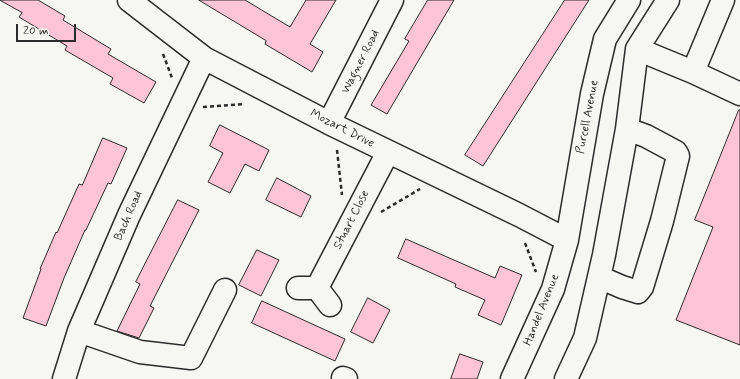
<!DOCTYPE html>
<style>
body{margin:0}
#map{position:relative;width:740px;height:379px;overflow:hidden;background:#f6f6f2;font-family:Mynerve,sans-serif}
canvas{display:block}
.scale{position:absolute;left:16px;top:24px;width:60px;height:18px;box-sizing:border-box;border:2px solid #2b2b2b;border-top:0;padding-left:5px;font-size:12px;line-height:14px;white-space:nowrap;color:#2b2b2b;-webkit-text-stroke:3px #f6f6f2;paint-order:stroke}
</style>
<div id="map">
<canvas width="740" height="379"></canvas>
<div class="scale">20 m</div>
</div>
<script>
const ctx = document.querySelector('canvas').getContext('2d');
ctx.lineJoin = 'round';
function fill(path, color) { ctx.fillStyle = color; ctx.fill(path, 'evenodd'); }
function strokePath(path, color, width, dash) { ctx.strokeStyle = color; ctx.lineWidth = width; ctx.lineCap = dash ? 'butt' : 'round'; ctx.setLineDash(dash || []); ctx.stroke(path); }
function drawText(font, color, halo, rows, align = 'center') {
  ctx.font = font + ' Mynerve,sans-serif'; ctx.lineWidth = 3; ctx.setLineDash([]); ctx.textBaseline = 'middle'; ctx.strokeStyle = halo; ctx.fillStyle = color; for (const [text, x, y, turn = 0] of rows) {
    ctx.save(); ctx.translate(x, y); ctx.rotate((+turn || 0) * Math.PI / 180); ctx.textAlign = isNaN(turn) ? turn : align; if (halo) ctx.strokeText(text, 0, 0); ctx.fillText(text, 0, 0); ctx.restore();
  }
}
const building = new Path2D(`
 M 0,0 L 38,0 L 65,16 L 63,20 L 111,49 L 108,54 L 156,82 L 144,103 L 110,84 L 113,78 L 65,50 L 67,46 L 19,17 L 22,13 Z
 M 199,0 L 245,0 L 290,27 L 306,0 L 336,0 L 310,44 L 323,52 L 312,72 L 265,44 L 266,41 Z
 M 428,0 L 454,0 L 387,114 L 371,105 L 409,41 L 405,39 Z
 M 565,0 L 589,0 L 483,166 L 465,155 Z
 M 739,110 L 740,110 L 740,345 L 676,320 L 713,227 L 695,220 Z
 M 220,125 L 269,150 L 259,171 L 245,164 L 230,193 L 208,182 L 223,153 L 210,146 Z
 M 103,138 L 127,148 L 111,184 L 108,183 L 86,230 L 85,230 L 64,278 L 46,326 L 23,318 L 41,269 L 40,269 L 56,232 L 57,233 L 79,184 L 82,185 Z
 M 277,178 L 311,196 L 301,217 L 266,200 Z
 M 178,200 L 199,210 L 150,306 L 154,308 L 139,338 L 117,331 L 140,284 L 136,282 Z
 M 406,239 L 495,278 L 500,266 L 522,275 L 501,325 L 478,315 L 485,300 L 455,287 L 456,284 L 398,258 Z
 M 257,250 L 279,260 L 261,296 L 239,285 Z
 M 368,298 L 390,310 L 373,343 L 351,332 Z
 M 262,301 L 345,339 L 335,361 L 252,323 Z
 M 460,354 L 483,362 L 477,379 L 451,379 Z`);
fill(building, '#fdc3d6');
strokePath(building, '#2b2b2b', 1);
const minor = new Path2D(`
 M 129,0 L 204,58 L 329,123 L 519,215 L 567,240
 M 637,49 L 693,72 L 740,94
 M 693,72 L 723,0
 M 329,123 L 392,0
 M 599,277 L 622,287 L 638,292 L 642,287 L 662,221 L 678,156 L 676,152 L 646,136 L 627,129
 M 298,288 L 317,288 L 330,305
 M 317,288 L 388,152
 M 79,331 L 140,352 L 191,358 L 225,290
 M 343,378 L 346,379
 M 64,379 L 79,331 L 129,215 L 204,58
 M 512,379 L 553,289 L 567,240 L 592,94 L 605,39 L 629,0
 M 566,379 L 585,338 L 604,255 L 627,129 L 637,49 L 668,0`);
strokePath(minor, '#2b2b2b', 25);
strokePath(new Path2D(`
 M 163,54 L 172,78
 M 203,107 L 244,104
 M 337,150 L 342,195
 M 381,212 L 420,189
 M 525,243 L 536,272`), '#2b2b2b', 2.5, [4, 3]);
strokePath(minor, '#f6f6f2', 22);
drawText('12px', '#2b2b2b', '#f6f6f2', [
 ["Wagner Road",361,62,-63],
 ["Purcell Avenue",588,117,-79],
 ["Mozart Drive",342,129,27],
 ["Bach Road",129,216,-66],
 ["Stuart Close",352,220,-63],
 ["Handel Avenue",542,310,-68]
]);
</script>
